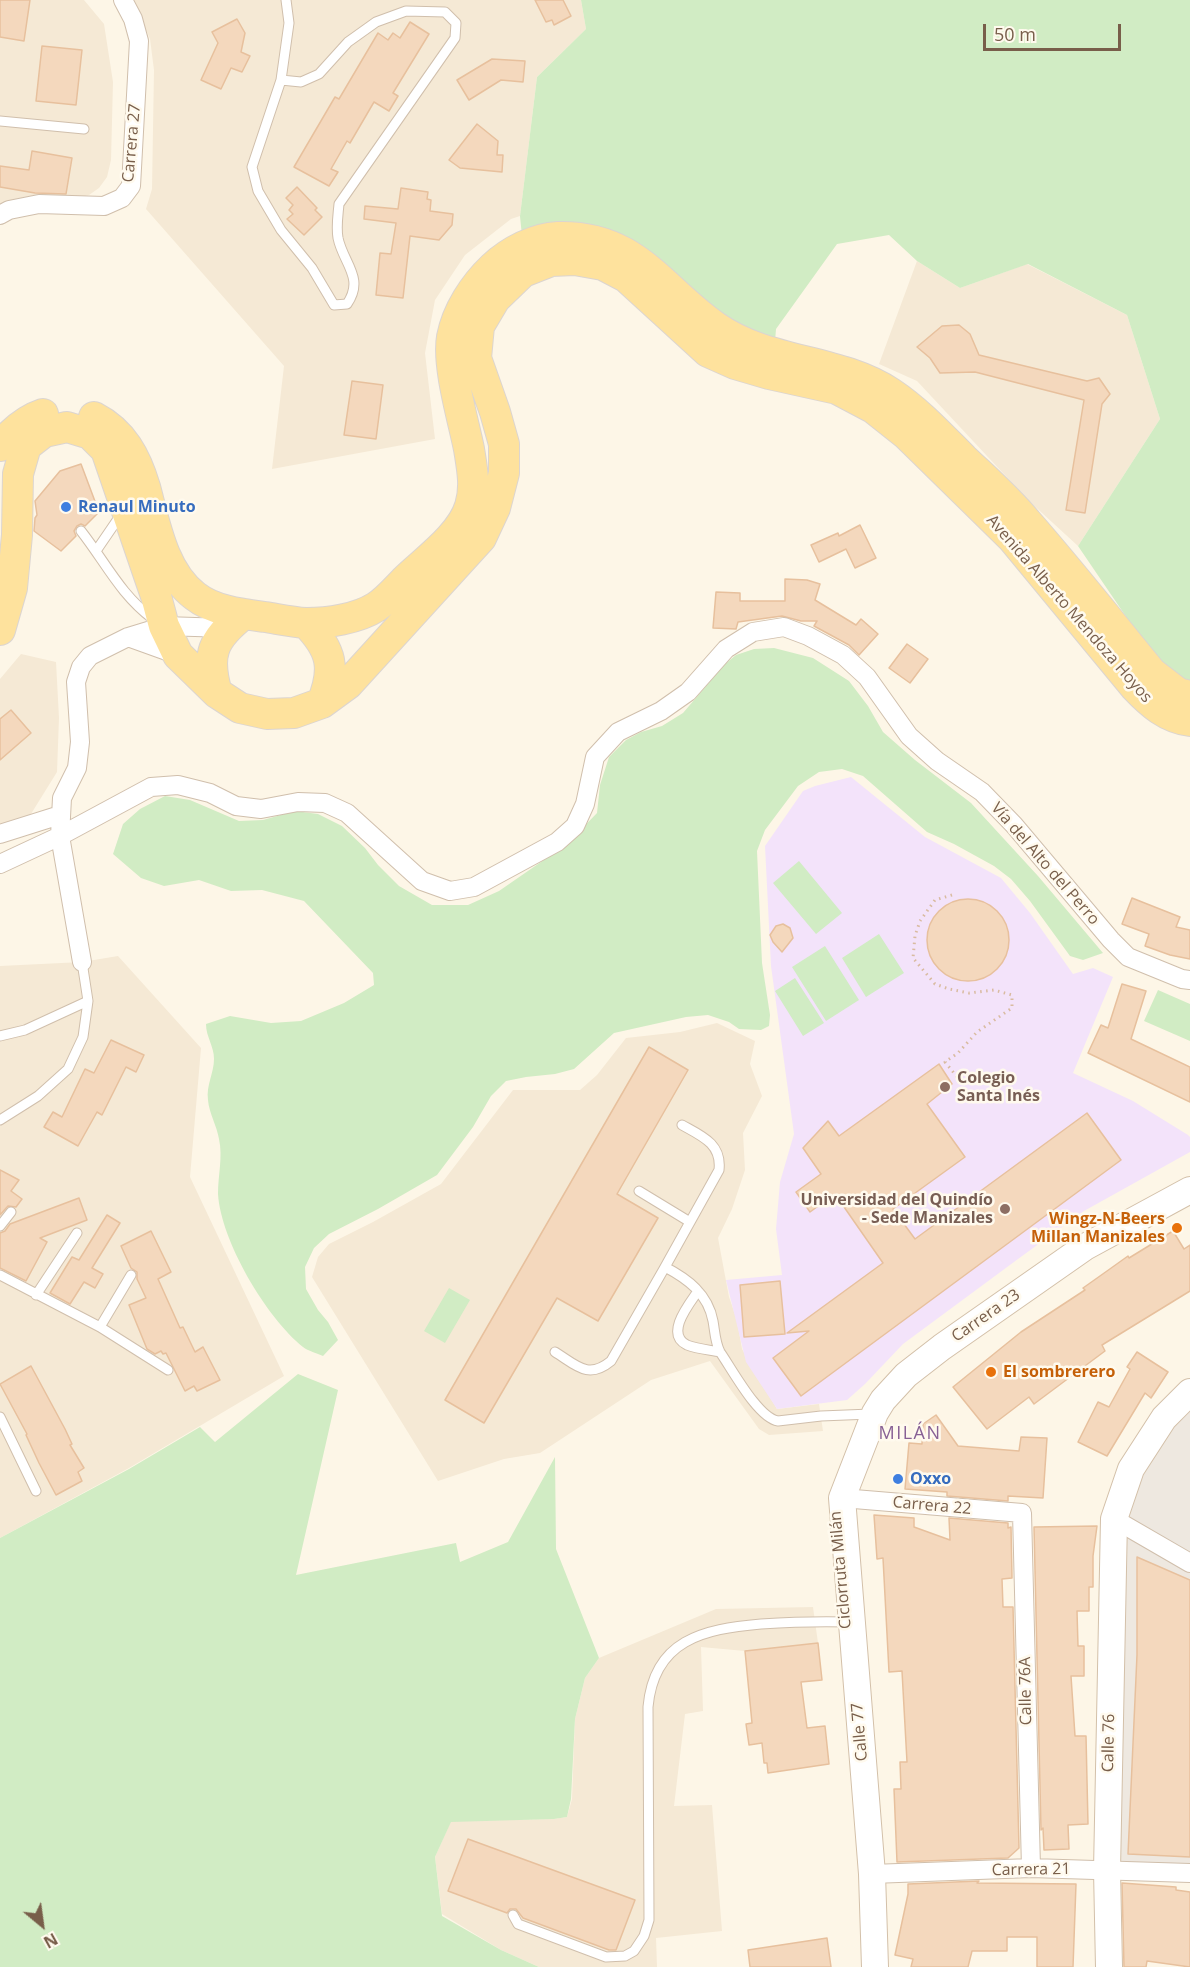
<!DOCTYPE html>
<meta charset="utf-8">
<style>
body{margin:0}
#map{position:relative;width:1190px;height:1967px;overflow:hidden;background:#fdf6e7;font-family:"Open Sans",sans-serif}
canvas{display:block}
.north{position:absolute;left:12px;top:1895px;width:60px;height:60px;-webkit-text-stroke:4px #fffaee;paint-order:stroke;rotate:151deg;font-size:16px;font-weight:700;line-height:24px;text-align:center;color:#785e4a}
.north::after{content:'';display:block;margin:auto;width:21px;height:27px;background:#785e4a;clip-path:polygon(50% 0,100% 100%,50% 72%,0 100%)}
.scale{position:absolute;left:983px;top:24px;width:138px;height:27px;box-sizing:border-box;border:3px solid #785e4a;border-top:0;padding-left:8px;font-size:18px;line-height:21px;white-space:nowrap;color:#785e4a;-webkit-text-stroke:4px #fffaee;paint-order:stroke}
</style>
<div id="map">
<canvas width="1190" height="1967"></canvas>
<div class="north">N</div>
<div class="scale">50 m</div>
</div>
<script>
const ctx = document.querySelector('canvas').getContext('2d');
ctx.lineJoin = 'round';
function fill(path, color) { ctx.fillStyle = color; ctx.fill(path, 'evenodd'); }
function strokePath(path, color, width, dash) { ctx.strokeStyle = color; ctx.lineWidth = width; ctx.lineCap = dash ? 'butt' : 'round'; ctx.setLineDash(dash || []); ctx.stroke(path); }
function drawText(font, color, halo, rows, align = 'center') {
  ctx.font = font + ' "Open Sans",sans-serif'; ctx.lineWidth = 5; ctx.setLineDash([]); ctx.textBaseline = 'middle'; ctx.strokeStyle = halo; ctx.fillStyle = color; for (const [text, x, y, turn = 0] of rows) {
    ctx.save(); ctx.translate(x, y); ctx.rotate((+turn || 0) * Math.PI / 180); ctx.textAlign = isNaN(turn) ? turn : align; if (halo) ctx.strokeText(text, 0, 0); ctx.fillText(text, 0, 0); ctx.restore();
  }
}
fill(new Path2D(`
 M 0,0 L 84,0 L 104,24 L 113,82 L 111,160 L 107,177 L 99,188 L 89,195 L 77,198 L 0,206 Z
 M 133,0 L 581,0 L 586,29 L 537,77 L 520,216 L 511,219 L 465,255 L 435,300 L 425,353 L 435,439 L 272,469 L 284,366 L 146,209 L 152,189 L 154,70 L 150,39 Z
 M 917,261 L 960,288 L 1027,264 L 1127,315 L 1160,419 L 1078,546 L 1029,501 L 917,381 L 879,364 Z
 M 21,654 L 56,662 L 59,718 L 57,772 L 26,822 L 0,829 L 0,679 Z
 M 118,956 L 201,1048 L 190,1177 L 284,1376 L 129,1468 L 0,1538 L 0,966 L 82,962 Z
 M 717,1023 L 755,1041 L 750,1064 L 762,1096 L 743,1133 L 745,1170 L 732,1209 L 718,1238 L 729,1297 L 737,1320 L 742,1349 L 777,1409 L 819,1404 L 823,1431 L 769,1435 L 759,1429 L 710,1361 L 651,1380 L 540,1453 L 504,1459 L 438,1481 L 312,1277 L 318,1257 L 329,1244 L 373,1222 L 441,1184 L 513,1090 L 580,1090 L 597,1075 L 626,1038 L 680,1032 Z
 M 813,1607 L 818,1643 L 745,1651 L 701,1647 L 703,1711 L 685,1714 L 674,1806 L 712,1805 L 722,1931 L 656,1938 L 657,1967 L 539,1967 L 501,1950 L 442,1914 L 435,1857 L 451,1821 L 554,1819 L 567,1817 L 572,1799 L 575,1719 L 585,1678 L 599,1658 L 716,1609 Z`), '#f5e9d5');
fill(new Path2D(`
 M 1190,1392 L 1190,1880 L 1111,1875 L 1114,1519 Z`), '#eee8e0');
fill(new Path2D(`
 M 851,777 L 925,837 L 1001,878 L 1030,913 L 1073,974 L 1093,968 L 1113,977 L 1073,1073 L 1133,1101 L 1188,1135 L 1190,1137 L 1190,1152 L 1084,1211 L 1018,1259 L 903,1344 L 865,1384 L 847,1400 L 777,1409 L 746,1362 L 726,1280 L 782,1275 L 776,1229 L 780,1182 L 794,1134 L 771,966 L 765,846 L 803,791 L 815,786 Z`), '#f3e3fa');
fill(new Path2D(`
 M 581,0 L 1190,0 L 1190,696 L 1178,693 L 1078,546 L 1160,419 L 1127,315 L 1028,264 L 960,288 L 917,261 L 889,235 L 837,244 L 776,329 L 774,354 L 523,246 L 520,216 L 537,77 L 586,29 Z
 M 774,648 L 813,658 L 849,681 L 868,706 L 883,732 L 915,760 L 971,803 L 1038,876 L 1103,953 L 1083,960 L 1070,956 L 1030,901 L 1011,879 L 994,866 L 954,844 L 927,832 L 863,776 L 842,769 L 819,772 L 798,786 L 765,830 L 757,851 L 762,963 L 770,1015 L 769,1026 L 761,1030 L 739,1029 L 729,1022 L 708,1015 L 686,1017 L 614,1033 L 574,1069 L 555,1074 L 526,1077 L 506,1081 L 491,1096 L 473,1127 L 437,1175 L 378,1209 L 329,1234 L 314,1248 L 305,1267 L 306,1289 L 318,1310 L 328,1322 L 338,1340 L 323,1356 C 317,1353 308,1351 303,1347 C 266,1317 221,1241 218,1194 C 218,1175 223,1157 219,1139 C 217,1126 209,1113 208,1100 C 206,1085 214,1073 214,1059 C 214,1046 206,1037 206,1024 L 230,1016 L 271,1023 L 301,1021 L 344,1003 L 374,985 L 373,973 L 304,901 L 262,890 L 231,891 L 199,880 L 164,886 L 141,878 L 113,854 L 123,824 L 140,809 L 165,796 L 190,800 L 239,821 L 263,820 L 295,811 L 318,814 L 342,826 L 365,848 L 378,865 L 399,886 L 432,905 L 468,905 L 499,891 L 567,844 L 597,813 L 600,785 L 609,757 L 626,740 L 641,732 L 662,726 L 683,713 L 725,664 L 736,655 L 754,649 Z
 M 799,861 L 842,913 L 816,934 L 773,883 Z
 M 879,934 L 904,973 L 866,997 L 842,958 Z
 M 825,946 L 859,1000 L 826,1021 L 792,967 Z
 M 795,978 L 824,1023 L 803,1036 L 775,991 Z
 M 1158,990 L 1190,1004 L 1190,1041 L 1144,1021 Z
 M 449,1288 L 470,1300 L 445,1343 L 424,1331 Z
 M 298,1374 L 338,1390 L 296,1575 L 456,1543 L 460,1562 L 508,1542 L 555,1457 L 556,1549 L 599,1658 L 585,1678 L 575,1719 L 571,1799 L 567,1817 L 554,1819 L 451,1822 L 435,1857 L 442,1916 L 501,1950 L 539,1967 L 0,1967 L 0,1538 L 129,1469 L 200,1427 L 215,1442 Z`), '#d1ecc4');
const building = new Path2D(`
 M 0,0 L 30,0 L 24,41 L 0,37 Z
 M 535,0 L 563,0 L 571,16 L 554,25 L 552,20 L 546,22 Z
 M 237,19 L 245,33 L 241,52 L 250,56 L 242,72 L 231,68 L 221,89 L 201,80 L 218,43 L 212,32 Z
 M 410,22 L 429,34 L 393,93 L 398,96 L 389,111 L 374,102 L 350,143 L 347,141 L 331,169 L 338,172 L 329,186 L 294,167 L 335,97 L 339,99 L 378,33 L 388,40 L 393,33 L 400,38 Z
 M 42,46 L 82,50 L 76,105 L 36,101 Z
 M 492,59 L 525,61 L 523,82 L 501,80 L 469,100 L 457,80 Z
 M 477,124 L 498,141 L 497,155 L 503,155 L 502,172 L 460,168 L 449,160 Z
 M 32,151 L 72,158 L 66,194 L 35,193 L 0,187 L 0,166 L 29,170 Z
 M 297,187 L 317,208 L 315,210 L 322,217 L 304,235 L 287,219 L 293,214 L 289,210 L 293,205 L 286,198 Z
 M 401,188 L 428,192 L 427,199 L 431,200 L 430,211 L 453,214 L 452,225 L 439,240 L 410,236 L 403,298 L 376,295 L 380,253 L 391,254 L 396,223 L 364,219 L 365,206 L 398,209 Z
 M 959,325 L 970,334 L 979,355 L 1087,381 L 1099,378 L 1110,394 L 1102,404 L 1085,513 L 1066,510 L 1084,400 L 975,372 L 940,373 L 930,358 L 917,347 L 942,326 Z
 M 352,381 L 383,385 L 376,439 L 344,435 Z
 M 81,464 L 99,512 L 85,526 L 81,524 L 77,526 L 74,531 L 76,536 L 61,551 L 34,531 L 35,518 L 37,515 L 35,501 L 60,471 Z
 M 860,525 L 876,558 L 855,568 L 846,549 L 819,562 L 811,545 L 838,533 L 839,536 Z
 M 785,579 L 807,580 L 820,584 L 815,600 L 856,625 L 861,619 L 878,634 L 859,655 L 849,645 L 814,626 L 817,621 L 801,621 L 782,616 L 738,622 L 736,629 L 713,628 L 716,592 L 740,593 L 740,601 L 785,601 Z
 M 907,644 L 928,659 L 910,683 L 889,668 Z
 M 11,710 L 31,733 L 0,760 L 0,719 Z
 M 1132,898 L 1180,917 L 1176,927 L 1190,930 L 1190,959 L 1170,955 L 1145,946 L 1149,934 L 1122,924 Z
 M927 940a41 41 0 1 1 82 0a41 41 0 1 1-82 0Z
 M 783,924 L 790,928 L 793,938 L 782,952 L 773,942 L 770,935 L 776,926 Z
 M 1122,984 L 1146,991 L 1131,1039 L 1190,1067 L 1190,1102 L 1088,1053 L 1101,1025 L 1108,1028 Z
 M 111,1040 L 144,1055 L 136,1072 L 126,1067 L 102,1115 L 97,1112 L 78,1146 L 44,1127 L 53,1112 L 62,1117 L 85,1069 L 94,1073 Z
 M 649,1047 L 688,1070 L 617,1194 L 658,1218 L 598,1321 L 557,1298 L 484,1423 L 445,1400 Z
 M 939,1064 L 952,1084 L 927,1104 L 965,1157 L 893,1209 L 915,1239 L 1087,1113 L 1121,1160 L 801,1396 L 773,1358 L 809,1331 L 787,1333 L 883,1263 L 835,1194 L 810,1212 L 796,1192 L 821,1174 L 803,1148 L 828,1121 L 839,1136 Z
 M 0,1170 L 19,1180 L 11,1191 L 22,1199 L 16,1207 L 8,1206 L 0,1215 Z
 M 79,1198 L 87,1220 L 40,1238 L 47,1242 L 26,1281 L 0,1268 L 0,1233 L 5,1231 L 10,1224 Z
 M 107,1215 L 120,1223 L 92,1268 L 103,1274 L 95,1288 L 84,1282 L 70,1304 L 50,1293 L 72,1257 L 79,1260 Z
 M 151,1231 L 171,1272 L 158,1279 L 180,1328 L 183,1327 L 195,1352 L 203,1347 L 220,1380 L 197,1391 L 194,1386 L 185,1391 L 166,1353 L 163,1354 L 161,1351 L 155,1354 L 147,1349 L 129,1305 L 146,1298 L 137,1279 L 137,1272 L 131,1268 L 121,1246 Z
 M 1173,1231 L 1184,1249 L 1190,1245 L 1190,1291 L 1102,1345 L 1105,1351 L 1034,1404 L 1029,1397 L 987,1429 L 953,1387 L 1021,1332 L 1085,1290 L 1083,1288 L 1107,1271 L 1128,1256 L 1129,1258 Z
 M 780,1281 L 785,1334 L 744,1337 L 740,1285 Z
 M 1137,1352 L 1168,1372 L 1151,1398 L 1145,1393 L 1107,1456 L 1078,1442 L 1098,1402 L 1109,1407 L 1130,1369 L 1127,1367 Z
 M 31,1366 L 65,1429 L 72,1444 L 70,1445 L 84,1468 L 78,1472 L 82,1481 L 56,1495 L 39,1463 L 26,1435 L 27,1434 L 0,1384 Z
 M 936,1415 L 958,1446 L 1019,1451 L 1021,1437 L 1047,1438 L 1043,1498 L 1008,1496 L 1008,1501 L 947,1496 L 947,1492 L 905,1489 L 909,1443 L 922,1444 L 923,1424 Z
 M 874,1515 L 914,1518 L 914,1527 L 950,1540 L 949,1518 L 1008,1523 L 1008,1528 L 1011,1527 L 1012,1578 L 1002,1579 L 1003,1607 L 1013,1607 L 1019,1848 L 1008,1858 L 897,1862 L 894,1789 L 901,1789 L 900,1762 L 907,1762 L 902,1671 L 889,1672 L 883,1558 L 877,1559 Z
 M 1097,1526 L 1093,1556 L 1093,1587 L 1089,1587 L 1089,1611 L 1077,1611 L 1078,1646 L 1084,1646 L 1084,1676 L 1071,1676 L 1075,1736 L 1086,1736 L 1088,1824 L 1068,1825 L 1069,1849 L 1044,1850 L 1043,1828 L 1041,1830 L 1034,1527 Z
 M 1137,1557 L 1190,1580 L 1190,1857 L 1128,1854 L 1137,1655 Z
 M 818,1643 L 822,1680 L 801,1682 L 807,1728 L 825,1726 L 829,1764 L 768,1773 L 767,1763 L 764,1763 L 762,1743 L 749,1745 L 746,1724 L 752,1723 L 745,1651 Z
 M 468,1839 L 635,1900 L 616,1950 L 609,1950 L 523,1918 L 516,1909 L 510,1909 L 507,1913 L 448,1891 Z
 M 979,1881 L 977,1883 L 1076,1884 L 1073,1967 L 1037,1967 L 1037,1937 L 1007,1937 L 1007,1951 L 972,1951 L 968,1967 L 911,1967 L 913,1959 L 895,1955 L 908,1894 L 908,1884 Z
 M 1122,1883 L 1176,1887 L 1176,1890 L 1190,1892 L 1190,1967 L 1147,1961 L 1146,1967 L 1124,1967 Z
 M 827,1938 L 831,1967 L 750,1967 L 748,1950 Z`);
fill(building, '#f4d8bd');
strokePath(building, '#e7c09d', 1.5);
const lane = new Path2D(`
 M 281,80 L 301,82 L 319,74 L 348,42 L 376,22 L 406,11 L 445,12 L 456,23 L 455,38 L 339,204 C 338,216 336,226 338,238 C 343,263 365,278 347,304 L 334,305 L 312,268 L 281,230 L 258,191 L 252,167 L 281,80 L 289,23 L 286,0
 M 0,121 L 84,129
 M 81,531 C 106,563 120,594 153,619
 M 96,551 L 122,513
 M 0,1036 L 25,1030 L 88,1001
 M 0,1120 L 38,1096 L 68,1069 L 83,1037 L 88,1001 L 82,962
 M 682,1125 C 702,1136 722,1144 719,1170 L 665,1267 C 688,1279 708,1294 713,1321 C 715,1332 715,1342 720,1352 C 732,1369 758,1418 778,1421 L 821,1416 L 871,1414
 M 639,1191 L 690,1222
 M 0,1226 L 11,1212
 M 0,1275 L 100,1327 L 168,1370
 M 698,1291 C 690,1303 664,1334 687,1345 C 697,1349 710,1350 720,1352
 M 36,1295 L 77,1233
 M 100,1327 L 131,1275
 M 555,1352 C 576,1365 588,1380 611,1361 L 665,1267
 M 0,1417 L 36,1491
 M 513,1915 L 518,1924 L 606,1957 L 625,1956 L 634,1951 L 644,1936 L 649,1920 L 648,1707 C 654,1640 703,1629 761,1624 C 791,1622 819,1621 849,1622`);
const street = new Path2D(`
 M 0,215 L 9,210 L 39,204 L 104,206 L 122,198 L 131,186 L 139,41 L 133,19 L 123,0
 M 128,637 L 178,655
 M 0,834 L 60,815
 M 0,864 L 60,836 L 151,787 L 178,785 L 210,793 L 236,806 L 261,809 L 298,802 L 325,803 L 347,813 L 422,881 L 450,891 L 474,887 L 557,842 L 575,826 L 585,804 L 595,757 L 618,732 L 661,711 L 688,692 L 726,649 L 753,632 L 784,627 L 808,636 L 843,655 L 867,677 L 909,736 L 937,761 L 982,792 L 1014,825 L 1111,940 L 1128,957 L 1182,979 L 1190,980
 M 82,962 L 60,836 L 62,798 L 77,768 L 80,742 L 76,682 L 81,667 L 90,656 L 128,637 L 164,626 L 226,628
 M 842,1498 L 1022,1513 L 1031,1868
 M 1114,1519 L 1190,1563
 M 872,1874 L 1031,1868 L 1190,1873`);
const secondary = new Path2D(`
 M 875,1967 L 872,1874 L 842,1498 L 875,1413 L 883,1400 L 906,1375 L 942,1347 L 1085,1247 L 1190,1190
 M 1109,1967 L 1107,1870 L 1114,1519 L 1131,1469 L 1164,1418 L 1190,1392`);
const primary = new Path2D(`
 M 94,417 C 123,432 136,457 145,487 C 155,524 163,572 195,596 C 214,611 242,614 265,617 C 278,619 292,622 306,623 C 328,623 357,619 376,607 C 387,600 397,588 406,579 C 427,559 462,534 470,506 C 476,487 472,468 469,449 C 463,419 447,366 452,337 C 457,311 474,285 493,267 C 510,251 535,238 558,237 C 636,235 660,288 716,327 C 769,364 838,358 891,393 C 918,411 941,436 964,459 C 985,479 1008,499 1027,522 C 1070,571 1111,623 1152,673 L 1178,693 L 1190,696
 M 0,446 C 12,432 25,420 43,414
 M 306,623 C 332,650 336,668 322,703
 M 0,630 L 12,588 L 17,535 L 18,474 L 26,446 L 44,432 L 67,427 L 90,434 L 106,450 L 156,596 L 164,626 L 178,655 L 217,693 L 240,708 L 267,714 L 294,713 L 322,703 L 348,684 L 481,538 L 495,508 L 504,473 L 504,444 L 495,412 L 476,358 L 479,326 L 495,299 L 523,272 L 551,261 L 575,260 L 603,265 L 626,277 L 708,352 L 735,364 L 769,374 L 837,389 L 873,408 L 907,435 L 1012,538 L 1135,687 C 1151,704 1167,718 1190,721
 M 217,693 C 206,655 212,639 244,614`);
strokePath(lane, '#d0bfac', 11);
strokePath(street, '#d0bfac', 20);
strokePath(secondary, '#d3c0a9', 28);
strokePath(primary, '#dcd5d0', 32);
strokePath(new Path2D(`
 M 952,895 L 935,900 L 920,921 L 915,936 L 913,958 L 935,984 L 949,989 L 969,993 L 994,990 L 1012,995 L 1012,1008 L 977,1032 L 958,1053 L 945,1062 L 958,1078`), '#d9bba0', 3, [1.5, 4.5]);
strokePath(lane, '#fff', 9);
strokePath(street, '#fff', 18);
strokePath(secondary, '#fff', 26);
strokePath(primary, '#fee29d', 30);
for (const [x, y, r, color] of [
 [66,507,6,"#3f7fe0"],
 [945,1087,6,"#8d6e63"],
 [1005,1209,6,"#8d6e63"],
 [1177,1228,6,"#e8710a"],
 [991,1372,6,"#e8710a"],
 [898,1479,6,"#3f7fe0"]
]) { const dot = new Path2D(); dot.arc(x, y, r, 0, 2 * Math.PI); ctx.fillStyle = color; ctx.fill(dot); strokePath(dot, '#fffaee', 2); }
drawText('16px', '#785e4a', '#fffaee', [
 ["Carrera 27",132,143,-85],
 ["Avenida Alberto Mendoza Hoyos",1069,609,49],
 ["Vía del Alto del Perro",1045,864,49],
 ["Carrera 23",986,1316,-35],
 ["Carrera 22",932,1506,5],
 ["Ciclorruta Milán",841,1570,-95],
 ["Calle 76A",1026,1691,-91],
 ["Calle 77",860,1732,-95],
 ["Calle 76",1109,1743,-89],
 ["Carrera 21",1031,1870,-1]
]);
drawText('bold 16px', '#366cbe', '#fffaee', [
 ["Renaul Minuto",78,507],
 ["Oxxo",910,1479]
], 'left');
drawText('bold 16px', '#785e54', '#fffaee', [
 ["Colegio",957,1078],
 ["Santa Inés",957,1096],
 ["Universidad del Quindío",993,1200,"right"],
 ["- Sede Manizales",993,1218,"right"]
], 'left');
drawText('bold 16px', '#c56008', '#fffaee', [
 ["Wingz-N-Beers",1165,1219],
 ["Millan Manizales",1165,1237],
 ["El sombrerero",1003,1372,"left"]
], 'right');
ctx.letterSpacing = '1.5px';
drawText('18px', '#886195', '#fffaee', [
 ["MILÁN",910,1434]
]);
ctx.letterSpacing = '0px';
</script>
